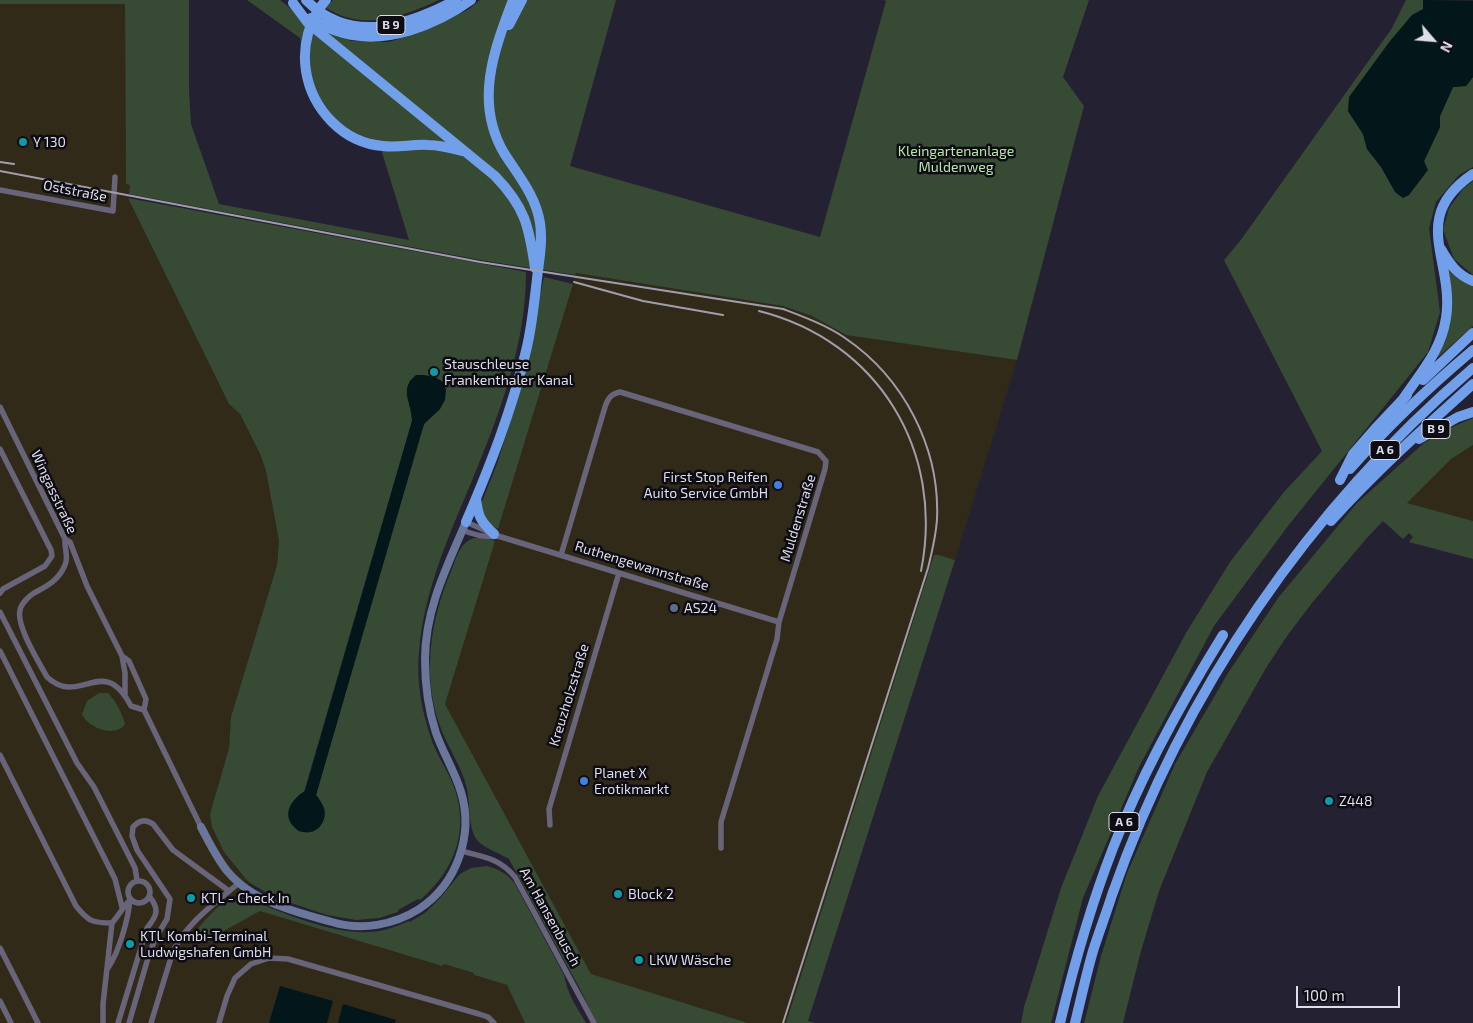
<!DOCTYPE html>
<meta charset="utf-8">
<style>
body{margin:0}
#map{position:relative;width:1473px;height:1023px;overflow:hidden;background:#242132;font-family:"Exo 2",sans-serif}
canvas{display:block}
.north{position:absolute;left:1408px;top:15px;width:50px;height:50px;-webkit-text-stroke:4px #0d0c13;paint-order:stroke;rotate:117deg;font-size:14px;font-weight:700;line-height:20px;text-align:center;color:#dfdde9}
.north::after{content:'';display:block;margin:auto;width:18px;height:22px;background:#dfdde9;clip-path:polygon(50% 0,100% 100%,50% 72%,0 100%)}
.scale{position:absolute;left:1296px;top:986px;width:104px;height:22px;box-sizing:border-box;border:2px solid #dfdde9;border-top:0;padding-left:6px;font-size:15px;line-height:18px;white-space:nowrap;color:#dfdde9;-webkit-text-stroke:4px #0d0c13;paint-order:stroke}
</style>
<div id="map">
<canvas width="1473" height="1023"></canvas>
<div class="north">N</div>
<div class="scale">100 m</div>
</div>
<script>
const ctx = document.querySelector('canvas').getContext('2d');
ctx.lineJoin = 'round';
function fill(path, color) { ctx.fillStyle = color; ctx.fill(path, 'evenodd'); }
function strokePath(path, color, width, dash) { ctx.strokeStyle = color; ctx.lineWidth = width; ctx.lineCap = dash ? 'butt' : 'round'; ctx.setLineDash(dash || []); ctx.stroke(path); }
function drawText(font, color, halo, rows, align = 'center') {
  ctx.font = font + ' "Exo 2",sans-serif'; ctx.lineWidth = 5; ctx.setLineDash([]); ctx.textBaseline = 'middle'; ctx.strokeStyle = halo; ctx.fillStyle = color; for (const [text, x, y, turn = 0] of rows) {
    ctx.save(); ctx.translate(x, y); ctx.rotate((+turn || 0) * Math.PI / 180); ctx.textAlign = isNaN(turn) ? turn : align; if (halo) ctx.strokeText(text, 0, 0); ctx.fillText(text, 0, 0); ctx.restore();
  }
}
fill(new Path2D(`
 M 0,4 L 125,4 L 126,184 L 130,185 L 128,198 L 229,404 L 240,414 L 261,456 L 266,471 L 279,541 L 277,565 L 231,717 L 229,748 L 210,814 L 212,827 L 224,852 L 237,870 L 250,883 L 213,912 L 204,942 L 260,911 L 442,966 L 444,964 L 474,973 L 475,976 L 507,985 L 525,1023 L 0,1023 Z
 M 576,273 L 783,306 L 812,316 L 846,335 L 1017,360 L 955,560 L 939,555 L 934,556 L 786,1023 L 748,1023 L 591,975 L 445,704 Z
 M 1473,445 L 1473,521 L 1407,503 L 1451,459 Z`), '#322a19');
fill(new Path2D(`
 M 0,0 L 189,0 L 189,90 L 191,124 L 219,204 L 409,240 L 380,146 L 335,125 L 307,76 L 300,38 L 247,0 L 280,0 L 301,17 L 330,34 L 352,41 L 389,42 L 428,29 L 469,9 L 480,0 L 616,0 L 570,166 L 820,237 L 886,1 L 883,0 L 1089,0 L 1063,77 L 1084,106 L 1017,360 L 846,335 L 812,316 L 783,306 L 576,273 L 575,275 L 480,260 L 129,194 L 130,185 L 126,184 L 125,4 L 0,4 Z
 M 333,0 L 439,0 C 401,17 365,32 326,8 Z
 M 1406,0 L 1423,0 L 1423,9 L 1348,111 L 1363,134 L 1367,149 L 1381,167 L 1424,161 L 1440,127 L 1440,116 L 1453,87 L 1466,86 L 1473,77 L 1473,167 L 1459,175 L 1436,202 L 1429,228 L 1440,312 L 1428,352 L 1288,526 L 1214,626 L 1139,767 L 1083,898 L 1051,1023 L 1021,1023 L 1024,1007 L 1061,888 L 1098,796 L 1186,633 L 1230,562 L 1284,492 L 1322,451 L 1224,260 L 1240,241 L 1392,28 Z
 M 1473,181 L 1473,275 L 1454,259 L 1443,230 L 1449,208 L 1463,189 Z
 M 128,198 L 526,272 C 526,346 499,415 471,483 C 448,538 424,591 419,652 C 416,681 422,713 432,741 C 437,755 446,768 452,782 C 471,826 456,870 420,900 L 418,899 L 398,910 L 398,912 L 379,918 L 356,920 L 327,915 L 276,898 L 250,883 L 245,878 L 224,852 L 212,827 L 210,814 L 229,748 L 231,717 L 277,565 L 279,541 L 266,471 L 261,456 L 240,414 L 229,404 ZM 410,380 L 440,409 L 424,424 L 411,465 L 316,795 L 321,802 L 324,819 L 319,828 L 312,832 L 299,795 L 304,792 L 412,421 C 412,405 404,397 410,380 Z
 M 1446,267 L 1473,284 L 1473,326 L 1438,357 L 1437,356 L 1443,340 Z
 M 544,277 L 573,284 L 498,529 L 485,522 L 481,504 L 497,464 L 517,401 Z
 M 1473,418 L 1473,445 L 1451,459 L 1407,503 L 1473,521 L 1473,559 L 1409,542 L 1413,537 L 1409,533 L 1403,539 L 1383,521 L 1366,539 L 1312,603 L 1287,636 L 1266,668 L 1207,772 L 1159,891 L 1141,951 L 1123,1023 L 1084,1023 L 1101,956 L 1127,873 L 1175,764 L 1228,673 L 1278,598 L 1357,503 L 1424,443 L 1450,428 Z
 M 474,538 L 485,538 L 495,541 L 445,704 L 591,974 L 748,1023 L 596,1023 L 580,989 L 509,859 C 501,854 482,847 477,840 C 468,829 470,803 467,789 C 463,769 447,746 440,726 C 422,677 430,621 450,574 C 455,562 459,542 474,538 Z
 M 934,555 L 939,555 L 955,560 L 808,1021 L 815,1023 L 786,1023 Z
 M 99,693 L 108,693 C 116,701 122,713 125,724 C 115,739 87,727 82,714 L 87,701 Z
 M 487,866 C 499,869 508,874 515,884 L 564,975 C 567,993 577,1008 586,1023 L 525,1023 L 507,985 L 474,975 L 474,973 L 444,964 L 442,966 L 260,911 L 204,942 L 195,932 C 204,922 219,902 232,899 C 247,895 262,905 276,910 C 306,922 351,938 384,930 C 392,928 401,924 409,921 L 410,922 L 426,912 L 439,899 L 460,874 L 471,868 Z`), '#374a33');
fill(new Path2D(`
 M 1423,0 L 1473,1 L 1473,77 L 1466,86 L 1453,87 L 1440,116 L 1440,127 L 1424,161 L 1428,170 L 1409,195 L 1403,198 L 1395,192 L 1381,167 L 1367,149 L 1363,134 L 1348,111 L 1349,97 L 1390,41 L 1412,15 L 1423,9 Z
 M 416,375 L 424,375 L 435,377 L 443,382 L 446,390 L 445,400 L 440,409 L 424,424 L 316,795 C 319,799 322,803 324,808 C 328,821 317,835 303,832 C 299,832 296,829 293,826 C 282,813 292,799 305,791 L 412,421 C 412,402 398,390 416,375 Z
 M 280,986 L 333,1001 L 327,1023 L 269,1023 Z
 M 343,1004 L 396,1020 L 395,1023 L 338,1023 Z`), '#03161a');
strokePath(new Path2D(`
 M 0,190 L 113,211 L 115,177
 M 0,407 L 65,539 C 64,548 69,557 65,565 C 59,580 47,586 34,593 C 29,596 21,604 20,610 C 16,626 39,662 47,677 C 80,708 103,652 131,706 L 144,710
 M 0,449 L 51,550 L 52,556 L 45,566 L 3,589 L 0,593
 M 466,522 L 498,536 L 779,622
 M 462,530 C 472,534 485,538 497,536
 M 65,539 L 70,542 L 87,586 L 122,656 L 125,673 L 125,695
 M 561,555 L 605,407 C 608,398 611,394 620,392 L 818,452 L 826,461 L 825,469 L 779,622 L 777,639 L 721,822 L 721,848
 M 0,612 L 77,763 L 94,787 L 135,868 L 137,880
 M 0,651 L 115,879 L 122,907
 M 122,656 L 129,661 L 146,699 L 144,710 L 201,827
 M 0,755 L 76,906 C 88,921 92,923 112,923 C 119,915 123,907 130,900
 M 550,825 L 549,809 L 619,573
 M 461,851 C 484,857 499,858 515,877 L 594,1023
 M128 892a11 11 0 1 1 22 0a11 11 0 1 1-22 0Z
 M 0,948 L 38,1023
 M 108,968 C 119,952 128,920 130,900
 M 0,1001 L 11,1023
 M 103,1023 L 103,1004 L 112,923
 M 118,1023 L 147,928 C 157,916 160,909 149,896
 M 129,1023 L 148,958 L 155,939 L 167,919 L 170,899 L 137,850 L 132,836 L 133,827 C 139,820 146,819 153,824 L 173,850 L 229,891
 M 151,1023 L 173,951 C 188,922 215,903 239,883
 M 219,1023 L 227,996 L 235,978 L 251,964 L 269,958 L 288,959 L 479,1014 L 488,1017 L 494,1023`), '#686479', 5.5);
strokePath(new Path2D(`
 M 201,827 C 209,842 217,859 228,872 C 253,902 296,912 332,922 C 361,931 394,925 419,909 C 457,884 474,835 461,792 C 455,772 443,753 436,733 C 428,709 425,684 425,659 C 425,610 447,566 466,522`), '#6b769b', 8);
strokePath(new Path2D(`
 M 306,0 C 350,45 407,26 456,0
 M 326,0 C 309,19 302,46 306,71 C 312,109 343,143 383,146 C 398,148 413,144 428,145 C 440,145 451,148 462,151
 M 293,3 L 308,23 L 495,176 C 525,207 529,226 535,268
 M 311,18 C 321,25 331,30 343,33 C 386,45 436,25 471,0
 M 509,25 L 522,0
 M 1441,249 C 1449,263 1457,275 1473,281
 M 1423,380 L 1473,333
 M 1403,399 C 1421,372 1441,351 1446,318 C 1455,261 1408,218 1473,174
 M 1419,439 L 1458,417 L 1473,412
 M 1350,469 C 1388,426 1429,387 1473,350
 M 1340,480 L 1353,454 L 1374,430 L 1407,395
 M 476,498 C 478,516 480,521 494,534
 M 1331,521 C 1375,472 1424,428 1473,384
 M 466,522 C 490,466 512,410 526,351 C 532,327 534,303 537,279 C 539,260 543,242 540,223 C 536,196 518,175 504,153 C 474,102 494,50 513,0
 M 1060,1023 C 1074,964 1091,905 1113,848 C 1142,773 1181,703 1223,635
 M 1075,1023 C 1081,999 1086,975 1093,951 C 1099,932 1106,914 1112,895 C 1183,692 1309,508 1473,368`), '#719fe9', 10);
strokePath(new Path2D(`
 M 0,162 L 14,164
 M 0,171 L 480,262 L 783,309 C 804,317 826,325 845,338 C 904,378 940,448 937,519 C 936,536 932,552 928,568 L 783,1023
 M 574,282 L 643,301 L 723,315
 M 759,311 C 878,341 945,451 921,571`), '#a09eac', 2);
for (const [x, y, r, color] of [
 [23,142,5,"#0f9aa8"],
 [434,372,5,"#0f9aa8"],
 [778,485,5,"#3f7fe0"],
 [674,608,5,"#5c6f8a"],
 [584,781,5,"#3f7fe0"],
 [1329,801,5,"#0f9aa8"],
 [618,894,5,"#0f9aa8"],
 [191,898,5,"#0f9aa8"],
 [130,944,5,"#0f9aa8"],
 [639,960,5,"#0f9aa8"]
]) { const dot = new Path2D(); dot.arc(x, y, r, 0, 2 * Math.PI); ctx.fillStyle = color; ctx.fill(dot); strokePath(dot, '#0d0c13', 2); }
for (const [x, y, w] of [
 [391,25,28],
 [1436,429,28],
 [1385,450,30],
 [1124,822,30]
]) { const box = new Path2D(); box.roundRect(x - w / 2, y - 9.5, w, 19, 4); ctx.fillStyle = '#0d0c13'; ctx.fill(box); strokePath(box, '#dfdde9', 1); }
drawText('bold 12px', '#dfdde9', null, [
 ["B 9",391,25],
 ["B 9",1436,429],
 ["A 6",1385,450],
 ["A 6",1124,822]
]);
drawText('14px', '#dfdde9', '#0d0c13', [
 ["Y 130",33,142],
 ["Stauschleuse",444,364],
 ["Frankenthaler Kanal",444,380],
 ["First Stop Reifen",768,477,"right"],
 ["Auito Service GmbH",768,493,"right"],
 ["AS24",684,608],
 ["Planet X",594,773],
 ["Erotikmarkt",594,789],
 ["Z448",1339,801],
 ["Block 2",628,894],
 ["KTL - Check In",201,898],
 ["KTL Kombi-Terminal",140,936],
 ["Ludwigshafen GmbH",140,952],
 ["LKW Wäsche",649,960]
], 'left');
drawText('14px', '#b5e8a8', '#0d0c13', [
 ["Kleingartenanlage",956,151],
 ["Muldenweg",956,167]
]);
drawText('14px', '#dfdde9', '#0d0c13', [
 ["Oststraße",75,191,11],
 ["Wingasstraße",54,492,65],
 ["Muldenstraße",798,518,-73],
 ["Ruthengewannstraße",642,566,17],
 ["Kreuzholzstraße",569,695,-73],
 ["Am Hansenbusch",550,917,61]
]);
</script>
